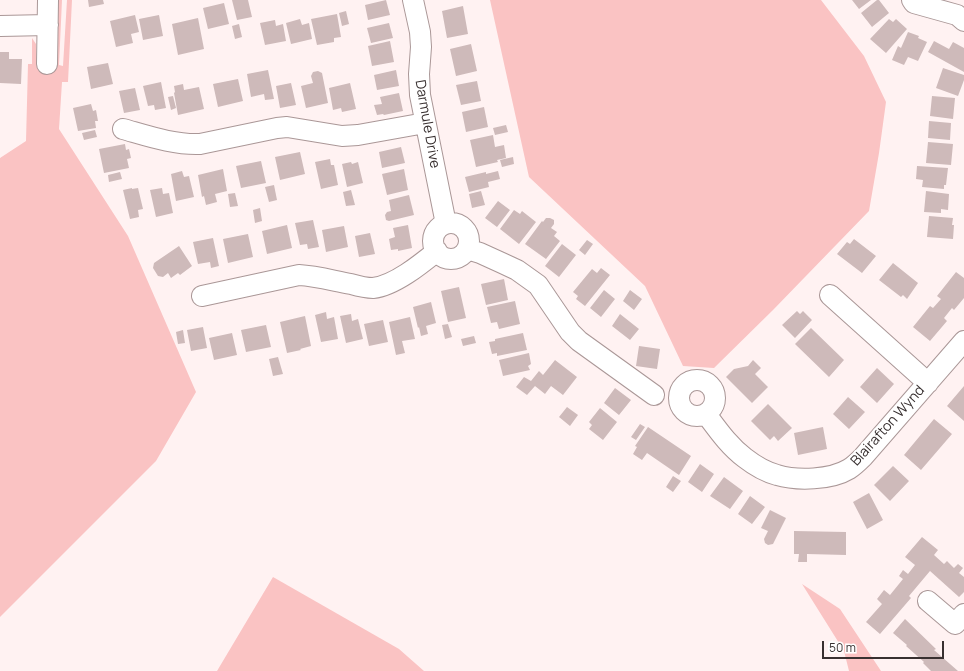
<!DOCTYPE html>
<style>
body{margin:0}
#map{position:relative;width:964px;height:671px;overflow:hidden;background:#fff2f2;font-family:Manrope,sans-serif}
canvas{display:block}
.scale{position:absolute;left:822px;top:641px;width:122px;height:18px;box-sizing:border-box;border:2px solid #383030;border-top:0;padding-left:5px;font-size:12px;line-height:14px;white-space:nowrap;color:#383030;-webkit-text-stroke:3px #fff;paint-order:stroke}
</style>
<div id="map">
<canvas width="964" height="671"></canvas>
<div class="scale">50 m</div>
</div>
<script>
const ctx = document.querySelector('canvas').getContext('2d');
ctx.lineJoin = 'round';
function fill(path, color) { ctx.fillStyle = color; ctx.fill(path, 'evenodd'); }
function strokePath(path, color, width, dash) { ctx.strokeStyle = color; ctx.lineWidth = width; ctx.lineCap = dash ? 'butt' : 'round'; ctx.setLineDash(dash || []); ctx.stroke(path); }
function drawText(font, color, halo, rows, align = 'center') {
  ctx.font = font + ' Manrope,sans-serif'; ctx.lineWidth = 4; ctx.setLineDash([]); ctx.textBaseline = 'middle'; ctx.strokeStyle = halo; ctx.fillStyle = color; for (const [text, x, y, turn = 0] of rows) {
    ctx.save(); ctx.translate(x, y); ctx.rotate((+turn || 0) * Math.PI / 180); ctx.textAlign = isNaN(turn) ? turn : align; if (halo) ctx.strokeText(text, 0, 0); ctx.fillText(text, 0, 0); ctx.restore();
  }
}
fill(new Path2D(`
 M 58,0 L 62,0 L 59,65 L 63,66 L 67,0 L 72,0 L 68,82 L 62,82 L 59,129 L 128,236 L 196,392 L 156,461 L 0,617 L 0,158 L 26,141 L 28,64 L 32,64 L 32,38 L 36,44 L 36,64 L 55,65 Z
 M 490,0 L 821,0 L 864,56 L 886,102 L 879,153 L 869,211 L 773,310 L 714,368 L 683,366 L 645,286 L 529,177 Z
 M 273,577 L 399,649 L 424,671 L 217,671 Z
 M 802,584 L 840,609 L 881,671 L 849,671 L 844,651 Z`), '#fac3c3');
fill(new Path2D(`
 M 88,0 L 103,0 L 104,4 L 89,7 Z
 M 232,0 L 248,0 L 252,17 L 237,20 Z
 M 386,0 L 390,15 L 368,20 L 365,5 Z
 M 852,0 L 871,0 L 859,9 Z
 M 877,0 L 879,0 L 889,13 L 872,27 L 861,13 Z
 M 224,3 L 229,24 L 208,29 L 203,8 Z
 M 463,6 L 468,34 L 447,38 L 442,11 Z
 M 346,11 L 349,24 L 342,26 L 339,13 Z
 M 337,14 L 341,37 L 334,38 L 334,42 L 317,45 L 311,19 Z
 M 135,15 L 139,32 L 131,34 L 133,43 L 116,47 L 110,21 Z
 M 159,15 L 163,36 L 143,40 L 139,19 Z
 M 198,18 L 204,49 L 178,55 L 172,24 Z
 M 300,19 L 302,25 L 309,23 L 312,39 L 291,44 L 286,23 Z
 M 889,19 L 893,22 L 896,19 L 907,29 L 886,53 L 870,39 Z
 M 275,20 L 276,26 L 283,24 L 286,41 L 265,45 L 260,23 Z
 M 389,23 L 393,38 L 371,43 L 367,28 Z
 M 239,24 L 242,37 L 235,39 L 232,26 Z
 M 908,32 L 919,36 L 918,38 L 927,42 L 918,61 L 908,57 L 904,65 L 892,60 L 898,46 L 901,48 Z
 M 390,41 L 394,62 L 372,66 L 368,46 Z
 M 934,41 L 949,49 L 953,42 L 964,48 L 964,72 L 928,52 Z
 M 471,44 L 477,71 L 456,76 L 450,49 Z
 M 0,52 L 9,52 L 9,59 L 22,59 L 21,84 L 0,83 Z
 M 108,63 L 113,84 L 91,89 L 87,67 Z
 M 943,68 L 964,75 L 964,80 L 958,96 L 936,88 Z
 M 268,70 L 274,99 L 265,100 L 264,94 L 251,97 L 247,74 Z
 M 396,70 L 399,86 L 377,90 L 374,75 Z
 M 318,71 L 322,73 L 328,103 L 306,108 L 301,86 L 313,83 L 311,76 L 313,72 Z
 M 238,79 L 243,101 L 218,107 L 213,84 Z
 M 477,81 L 481,101 L 461,105 L 456,85 Z
 M 161,82 L 166,108 L 155,110 L 154,105 L 148,106 L 143,86 Z
 M 291,83 L 296,105 L 280,108 L 276,86 Z
 M 350,83 L 356,109 L 342,112 L 341,108 L 333,110 L 329,88 Z
 M 183,84 L 184,90 L 199,87 L 204,109 L 178,115 L 174,93 L 175,92 L 174,86 Z
 M 135,88 L 140,110 L 124,113 L 119,91 Z
 M 399,93 L 403,111 L 384,115 L 383,114 L 377,115 L 374,105 L 382,104 L 380,97 Z
 M 173,96 L 176,108 L 171,110 L 168,97 Z
 M 932,96 L 955,98 L 953,119 L 930,116 Z
 M 91,104 L 93,111 L 96,110 L 98,121 L 95,121 L 96,128 L 78,131 L 73,108 Z
 M 484,107 L 488,127 L 466,132 L 462,112 Z
 M 929,121 L 951,123 L 950,140 L 928,138 Z
 M 506,125 L 508,132 L 495,135 L 493,128 Z
 M 95,130 L 97,137 L 84,140 L 82,133 Z
 M 493,135 L 495,147 L 504,145 L 506,158 L 497,160 L 498,162 L 476,167 L 470,140 Z
 M 928,142 L 953,144 L 951,165 L 926,163 Z
 M 125,144 L 126,150 L 129,149 L 131,158 L 127,159 L 129,168 L 104,173 L 99,149 Z
 M 401,147 L 405,163 L 382,168 L 379,152 Z
 M 300,152 L 305,174 L 280,180 L 275,157 Z
 M 513,157 L 514,164 L 502,167 L 500,160 Z
 M 330,159 L 331,165 L 334,165 L 338,185 L 321,189 L 315,162 Z
 M 261,161 L 266,183 L 241,188 L 236,166 Z
 M 351,162 L 352,164 L 358,162 L 363,183 L 347,187 L 342,164 Z
 M 917,166 L 948,168 L 946,185 L 944,185 L 944,189 L 922,187 L 923,180 L 916,179 Z
 M 223,169 L 227,191 L 215,194 L 217,202 L 206,205 L 204,196 L 202,197 L 198,175 Z
 M 404,169 L 408,190 L 387,195 L 382,174 Z
 M 182,171 L 184,177 L 189,176 L 194,197 L 176,201 L 171,174 Z
 M 498,171 L 500,179 L 488,182 L 489,187 L 469,192 L 465,177 L 486,172 L 486,174 Z
 M 120,172 L 122,179 L 109,182 L 108,175 Z
 M 274,185 L 277,200 L 269,202 L 265,187 Z
 M 132,188 L 132,189 L 138,188 L 143,209 L 138,210 L 139,217 L 130,219 L 123,190 Z
 M 162,188 L 163,194 L 169,193 L 173,213 L 156,217 L 150,190 Z
 M 351,190 L 355,205 L 346,206 L 343,192 Z
 M 481,191 L 485,205 L 472,208 L 469,194 Z
 M 926,191 L 949,194 L 948,210 L 941,209 L 941,213 L 924,212 Z
 M 235,193 L 238,206 L 230,207 L 228,194 Z
 M 409,195 L 414,215 L 389,221 L 386,220 L 385,215 L 387,212 L 391,211 L 389,200 Z
 M 498,201 L 510,210 L 497,227 L 485,218 Z
 M 260,208 L 262,221 L 255,223 L 253,210 Z
 M 514,210 L 520,214 L 522,211 L 536,222 L 519,244 L 500,229 Z
 M 929,216 L 953,218 L 952,225 L 954,225 L 953,239 L 927,237 Z
 M 546,218 L 550,218 L 554,220 L 554,224 L 551,228 L 557,232 L 554,236 L 560,241 L 546,259 L 525,244 L 542,221 L 543,222 Z
 M 313,220 L 319,247 L 308,249 L 307,244 L 300,245 L 295,223 Z
 M 287,225 L 292,248 L 267,254 L 262,231 Z
 M 408,225 L 412,248 L 398,251 L 398,249 L 391,250 L 389,239 L 395,237 L 393,228 Z
 M 344,226 L 348,247 L 326,252 L 322,230 Z
 M 370,233 L 375,254 L 359,257 L 355,236 Z
 M 248,234 L 253,257 L 228,263 L 223,239 Z
 M 213,238 L 219,266 L 211,268 L 210,262 L 198,264 L 193,242 Z
 M 854,239 L 876,256 L 862,273 L 837,254 L 847,242 L 850,244 Z
 M 587,240 L 593,244 L 585,255 L 579,250 Z
 M 562,244 L 576,255 L 559,277 L 545,266 Z
 M 179,246 L 192,266 L 180,275 L 178,273 L 171,278 L 168,273 L 163,277 L 158,276 L 153,268 L 154,263 Z
 M 893,263 L 918,283 L 907,299 L 903,295 L 901,297 L 879,280 Z
 M 601,268 L 610,275 L 585,306 L 576,299 L 578,296 L 573,292 L 592,269 L 597,273 Z
 M 956,272 L 964,278 L 964,298 L 954,310 L 952,308 L 944,318 L 947,321 L 930,341 L 913,327 L 930,306 L 933,308 L 941,299 L 937,296 Z
 M 504,279 L 508,300 L 486,305 L 481,284 Z
 M 459,287 L 466,318 L 448,322 L 441,291 Z
 M 604,290 L 615,299 L 601,317 L 590,308 Z
 M 630,290 L 642,299 L 634,310 L 623,301 Z
 M 515,301 L 520,324 L 499,329 L 497,322 L 491,323 L 487,307 Z
 M 431,302 L 436,323 L 426,326 L 428,334 L 421,336 L 419,327 L 418,328 L 413,307 Z
 M 797,311 L 800,314 L 803,311 L 812,320 L 795,338 L 782,325 Z
 M 326,312 L 327,319 L 334,317 L 338,339 L 321,342 L 315,315 Z
 M 351,314 L 352,321 L 358,319 L 363,339 L 346,343 L 340,316 Z
 M 620,314 L 639,329 L 630,340 L 612,326 Z
 M 305,316 L 311,346 L 300,349 L 301,350 L 287,353 L 280,322 Z
 M 410,317 L 415,339 L 402,341 L 405,353 L 396,355 L 389,322 Z
 M 383,320 L 388,342 L 369,346 L 364,324 Z
 M 448,324 L 452,337 L 445,339 L 442,325 Z
 M 266,325 L 271,347 L 246,352 L 241,330 Z
 M 203,327 L 207,348 L 191,351 L 187,330 Z
 M 811,328 L 844,360 L 829,377 L 795,344 Z
 M 183,330 L 185,343 L 178,344 L 176,332 Z
 M 232,333 L 237,355 L 214,360 L 209,338 Z
 M 523,333 L 527,350 L 497,356 L 497,353 L 492,354 L 489,342 L 495,341 L 495,339 Z
 M 474,336 L 476,343 L 463,346 L 461,339 Z
 M 639,346 L 660,349 L 657,369 L 636,366 Z
 M 529,353 L 531,364 L 528,366 L 530,370 L 503,376 L 499,360 Z
 M 278,357 L 283,374 L 273,376 L 269,359 Z
 M 555,360 L 577,377 L 563,395 L 551,386 L 545,394 L 535,386 L 527,395 L 516,387 L 524,377 L 531,381 L 539,371 L 543,375 Z
 M 753,360 L 761,368 L 755,374 L 768,387 L 752,403 L 726,377 L 734,369 L 748,366 Z
 M 877,368 L 894,384 L 877,403 L 860,387 Z
 M 964,386 L 964,421 L 947,406 Z
 M 615,388 L 631,400 L 619,415 L 604,403 Z
 M 848,397 L 865,412 L 849,429 L 833,414 Z
 M 768,404 L 792,428 L 778,441 L 774,436 L 770,440 L 751,421 Z
 M 567,407 L 578,415 L 570,426 L 559,417 Z
 M 600,408 L 617,422 L 603,440 L 589,429 L 592,425 L 589,422 Z
 M 934,419 L 952,434 L 921,470 L 904,455 Z
 M 640,424 L 645,427 L 636,440 L 631,437 Z
 M 648,427 L 691,456 L 679,475 L 647,453 L 642,460 L 633,454 L 637,447 L 635,446 Z
 M 823,427 L 827,449 L 798,455 L 794,433 Z
 M 700,464 L 714,474 L 702,492 L 688,482 Z
 M 893,466 L 909,481 L 890,501 L 874,485 Z
 M 673,476 L 681,481 L 673,492 L 666,487 Z
 M 724,477 L 743,491 L 730,509 L 710,496 Z
 M 869,493 L 883,520 L 867,529 L 853,502 Z
 M 750,496 L 765,507 L 752,524 L 738,514 Z
 M 770,510 L 786,518 L 773,544 L 768,545 L 765,543 L 764,539 L 768,531 L 761,528 Z
 M 794,531 L 846,532 L 846,555 L 807,554 L 807,562 L 798,562 L 799,554 L 794,554 Z
 M 922,537 L 938,550 L 934,555 L 944,564 L 947,561 L 954,568 L 958,564 L 963,568 L 959,573 L 964,577 L 964,592 L 959,597 L 930,571 L 909,596 L 911,598 L 880,634 L 866,622 L 882,604 L 877,599 L 884,590 L 890,595 L 903,579 L 899,576 L 903,570 L 908,574 L 915,565 L 905,557 Z
 M 905,619 L 936,649 L 934,650 L 958,671 L 931,671 L 923,663 L 924,662 L 906,646 L 907,645 L 893,633 Z`), '#cebaba');
const street = new Path2D(`
 M 413,0 L 420,32 L 421,47 L 419,74 L 420,95 L 446,224
 M 912,0 L 914,3 L 957,15 L 964,21
 M 0,26 L 48,25
 M 47,64 L 48,0
 M 123,129 C 148,136 174,145 200,144 L 277,128 L 287,127 L 342,136 L 358,135 L 425,123
 M433 241a18 18 0 1 1 36 0a18 18 0 1 1-36 0Z
 M 467,249 L 480,253 L 502,263 L 517,270 L 538,285 L 570,332 L 579,341 L 654,395
 M 830,295 L 928,383
 M 202,296 L 299,275 C 317,276 334,281 351,284 C 358,286 366,288 373,288 C 394,286 421,264 437,251
 M679 398a18 18 0 1 1 36 0a18 18 0 1 1-36 0Z
 M 706,414 C 718,430 729,446 745,458 C 754,465 766,472 777,475 C 797,481 831,480 849,469 C 854,466 859,461 863,457 L 964,341
 M 928,601 L 955,624 L 964,614`);
strokePath(street, '#aa9797', 22);
strokePath(street, '#fff', 20);
drawText('14px', '#383030', '#fff', [
 ["Darmule Drive",427,124,80],
 ["Blairafton Wynd",888,426,-48]
]);
</script>
